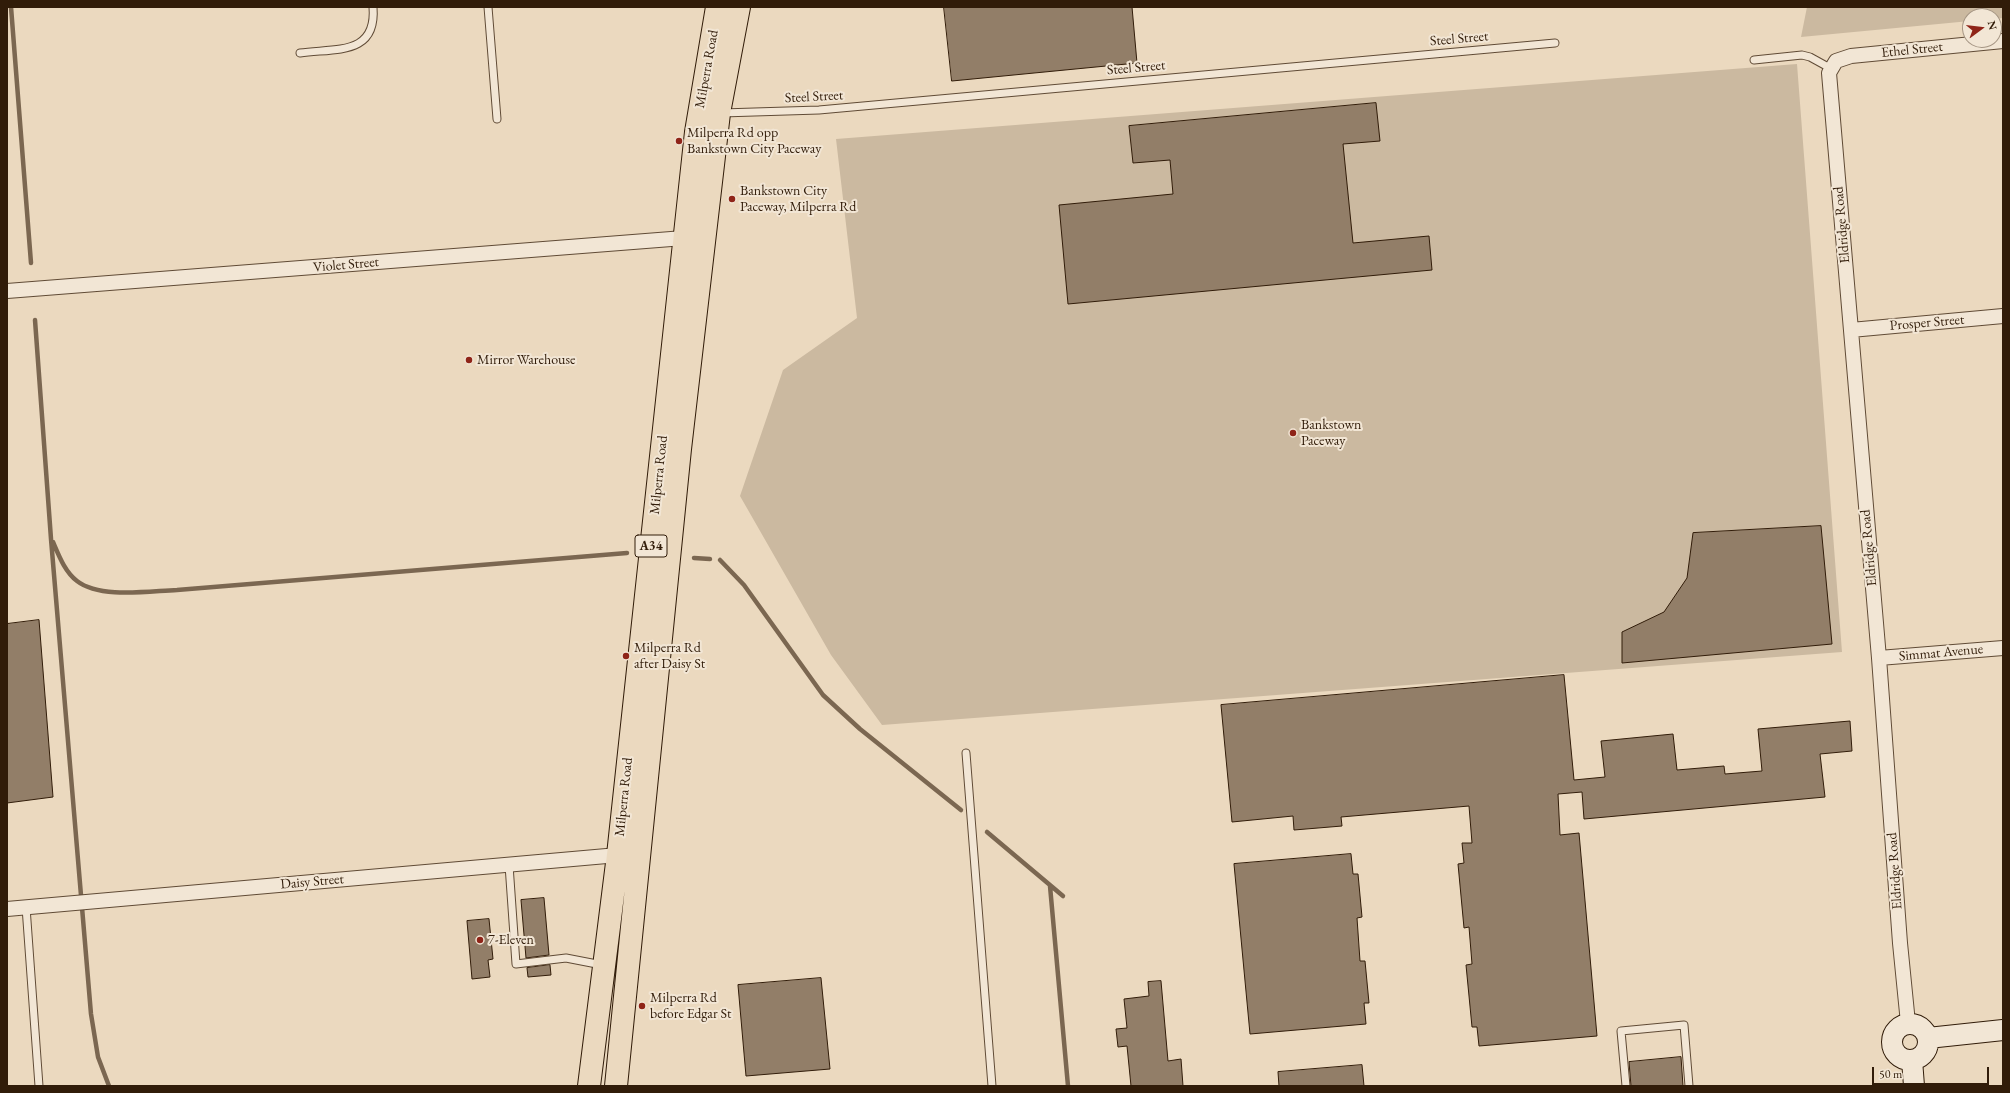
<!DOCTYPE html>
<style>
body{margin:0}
#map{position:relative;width:2010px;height:1093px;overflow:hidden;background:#ebd9bf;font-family:"EB Garamond",serif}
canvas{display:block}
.frame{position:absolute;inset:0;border:8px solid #311c09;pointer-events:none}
.north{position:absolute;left:1962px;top:8px;width:40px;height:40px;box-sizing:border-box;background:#f2e6d5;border:1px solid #a59583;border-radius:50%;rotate:75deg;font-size:11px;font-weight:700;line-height:16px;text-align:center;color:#311c09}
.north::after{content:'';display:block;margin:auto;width:14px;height:18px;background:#8f2418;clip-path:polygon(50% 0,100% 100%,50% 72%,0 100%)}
.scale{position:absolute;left:1872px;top:1067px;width:117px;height:18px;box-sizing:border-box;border:2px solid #311c09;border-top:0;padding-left:5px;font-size:12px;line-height:14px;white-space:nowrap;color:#311c09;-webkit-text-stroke:3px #f2e6d5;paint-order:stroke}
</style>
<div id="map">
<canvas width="2010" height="1093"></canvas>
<div class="frame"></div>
<div class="north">N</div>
<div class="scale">50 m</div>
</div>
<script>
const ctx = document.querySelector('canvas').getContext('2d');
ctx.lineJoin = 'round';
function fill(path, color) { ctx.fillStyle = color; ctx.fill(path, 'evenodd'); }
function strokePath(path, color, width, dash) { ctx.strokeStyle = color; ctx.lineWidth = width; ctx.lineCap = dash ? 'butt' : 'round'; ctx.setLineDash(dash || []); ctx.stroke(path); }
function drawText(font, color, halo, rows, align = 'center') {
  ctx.font = font + ' "EB Garamond",serif'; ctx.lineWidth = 4; ctx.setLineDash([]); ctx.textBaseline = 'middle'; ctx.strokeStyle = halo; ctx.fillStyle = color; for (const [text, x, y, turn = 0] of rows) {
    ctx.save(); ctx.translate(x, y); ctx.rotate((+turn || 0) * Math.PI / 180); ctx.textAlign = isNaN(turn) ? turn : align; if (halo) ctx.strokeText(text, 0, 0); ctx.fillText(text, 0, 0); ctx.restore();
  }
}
fill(new Path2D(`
 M 1807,7 L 2003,7 L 2003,18 L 1994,19 L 1994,16 L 1970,16 L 1970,21 L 1801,37 Z
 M 1797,64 L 1842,652 L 882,725 L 831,655 L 740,496 L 783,370 L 857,318 L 836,139 Z`), '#cbb9a0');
strokePath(new Path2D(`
 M 11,7 L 31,263
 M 35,320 L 51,539 L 91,1014 L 98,1057 L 109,1086
 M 53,542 C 59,556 65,572 77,581 C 100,599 149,591 177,590 L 627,553
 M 694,558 L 710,559
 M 720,560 L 744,585 L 823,695 L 860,729 L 961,810
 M 987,832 L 1063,896
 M 1050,886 L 1068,1086`), '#7b6751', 4.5);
const building = new Path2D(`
 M 944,7 L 1132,7 L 1137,63 L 952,81 Z
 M 1376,103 L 1380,141 L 1343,144 L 1353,243 L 1429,236 L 1432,270 L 1068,304 L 1059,205 L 1173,194 L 1170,160 L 1133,163 L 1129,126 Z
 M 1821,526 L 1832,644 L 1622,663 L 1622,632 L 1664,612 L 1687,578 L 1693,533 Z
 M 39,620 L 53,797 L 7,803 L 7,624 Z
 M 1564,675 L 1574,780 L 1605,777 L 1601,741 L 1673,734 L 1677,770 L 1724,766 L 1725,774 L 1762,771 L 1758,729 L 1850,721 L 1852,751 L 1820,754 L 1825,797 L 1584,819 L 1582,792 L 1558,794 L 1560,835 L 1579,833 L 1597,1036 L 1479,1046 L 1477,1027 L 1472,1027 L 1466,965 L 1472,964 L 1469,927 L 1464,928 L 1458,864 L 1464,863 L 1462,843 L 1472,843 L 1469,806 L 1341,817 L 1342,826 L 1294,830 L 1293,816 L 1232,822 L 1221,705 Z
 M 1351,854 L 1353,874 L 1358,874 L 1362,917 L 1357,918 L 1360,961 L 1365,961 L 1369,1003 L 1364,1003 L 1366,1024 L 1250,1034 L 1234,864 Z
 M 544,898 L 549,955 L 526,958 L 521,900 Z
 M 489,919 L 493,959 L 488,960 L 490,977 L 472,979 L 467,921 Z
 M 550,965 L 551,975 L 528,977 L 527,968 Z
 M 821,978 L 830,1069 L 746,1076 L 738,985 Z
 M 1161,981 L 1168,1061 L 1181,1059 L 1183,1086 L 1131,1086 L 1127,1046 L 1118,1047 L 1116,1029 L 1127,1028 L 1124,999 L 1149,996 L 1148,982 Z
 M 1681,1057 L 1683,1086 L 1631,1086 L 1629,1062 Z
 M 1362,1065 L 1364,1086 L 1279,1086 L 1278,1072 Z`);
fill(building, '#927e68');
strokePath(building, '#311c09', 1);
const service = new Path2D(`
 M 488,7 L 497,119
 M 300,53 C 335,48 377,56 373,7
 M 1754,60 L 1802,55 L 1810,57 L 1830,68
 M 722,113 L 819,110 L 1555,43
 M 966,753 L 992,1086
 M 509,865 L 516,964 L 566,958 L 602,965
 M 26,907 L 39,1086
 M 1626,1086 L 1621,1031 L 1684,1025 L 1689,1086`);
const minor = new Path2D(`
 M 7,291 L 684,238
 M 1851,330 L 2003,316
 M 1879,658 L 2003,648
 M 7,909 L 618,855
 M 1908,1023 L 1900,943 L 1879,658 L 1829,73 L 1836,61 L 1851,56 L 2003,41`);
const secondary = new Path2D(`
 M1892 1042a18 18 0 1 1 36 0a18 18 0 1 1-36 0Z
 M 1928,1038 L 2003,1030
 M 1912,1060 L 1914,1086`);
const trunk = new Path2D(`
 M 589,1086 L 618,855 L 696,132 L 717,7
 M 616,1086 L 680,449 L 704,242 L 719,113 L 739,7`);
strokePath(service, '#604b36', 9);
strokePath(minor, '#604b36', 16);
strokePath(secondary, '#311c09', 22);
strokePath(trunk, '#311c09', 24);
strokePath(service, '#f2e6d5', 7);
strokePath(minor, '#f2e6d5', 14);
strokePath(secondary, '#f2e6d5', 20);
strokePath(trunk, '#ebd9bf', 22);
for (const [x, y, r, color] of [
 [679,141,4,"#8f2418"],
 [732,199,4,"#8f2418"],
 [469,360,4,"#8f2418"],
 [1293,433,4,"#8f2418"],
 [626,656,4,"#8f2418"],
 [480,940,4,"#8f2418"],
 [642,1006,4,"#8f2418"]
]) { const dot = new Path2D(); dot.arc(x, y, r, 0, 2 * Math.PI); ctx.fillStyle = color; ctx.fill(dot); strokePath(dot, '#f2e6d5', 1.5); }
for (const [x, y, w] of [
 [651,546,32]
]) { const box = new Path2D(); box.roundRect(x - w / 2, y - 11, w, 22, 3); ctx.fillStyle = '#f2e6d5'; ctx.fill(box); strokePath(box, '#311c09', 1); }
drawText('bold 13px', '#311c09', null, [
 ["A34",651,546]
]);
drawText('14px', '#311c09', '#f2e6d5', [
 ["Steel Street",1459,39,-5],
 ["Ethel Street",1912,50,-6],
 ["Steel Street",1136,68,-5],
 ["Milperra Road",707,69,-80],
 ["Steel Street",814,97,-3],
 ["Eldridge Road",1842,225,-95],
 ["Violet Street",346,265,-5],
 ["Prosper Street",1927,323,-5],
 ["Milperra Road",659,475,-84],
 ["Eldridge Road",1869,548,-95],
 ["Simmat Avenue",1941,653,-5],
 ["Milperra Road",624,797,-84],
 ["Eldridge Road",1895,871,-94],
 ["Daisy Street",312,882,-5]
]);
drawText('14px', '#311c09', '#f2e6d5', [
 ["Milperra Rd opp",687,133],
 ["Bankstown City Paceway",687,149],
 ["Bankstown City",740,191],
 ["Paceway, Milperra Rd",740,207],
 ["Mirror Warehouse",477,360],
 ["Bankstown",1301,425],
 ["Paceway",1301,441],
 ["Milperra Rd",634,648],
 ["after Daisy St",634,664],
 ["7-Eleven",488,940],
 ["Milperra Rd",650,998],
 ["before Edgar St",650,1014]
], 'left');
</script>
